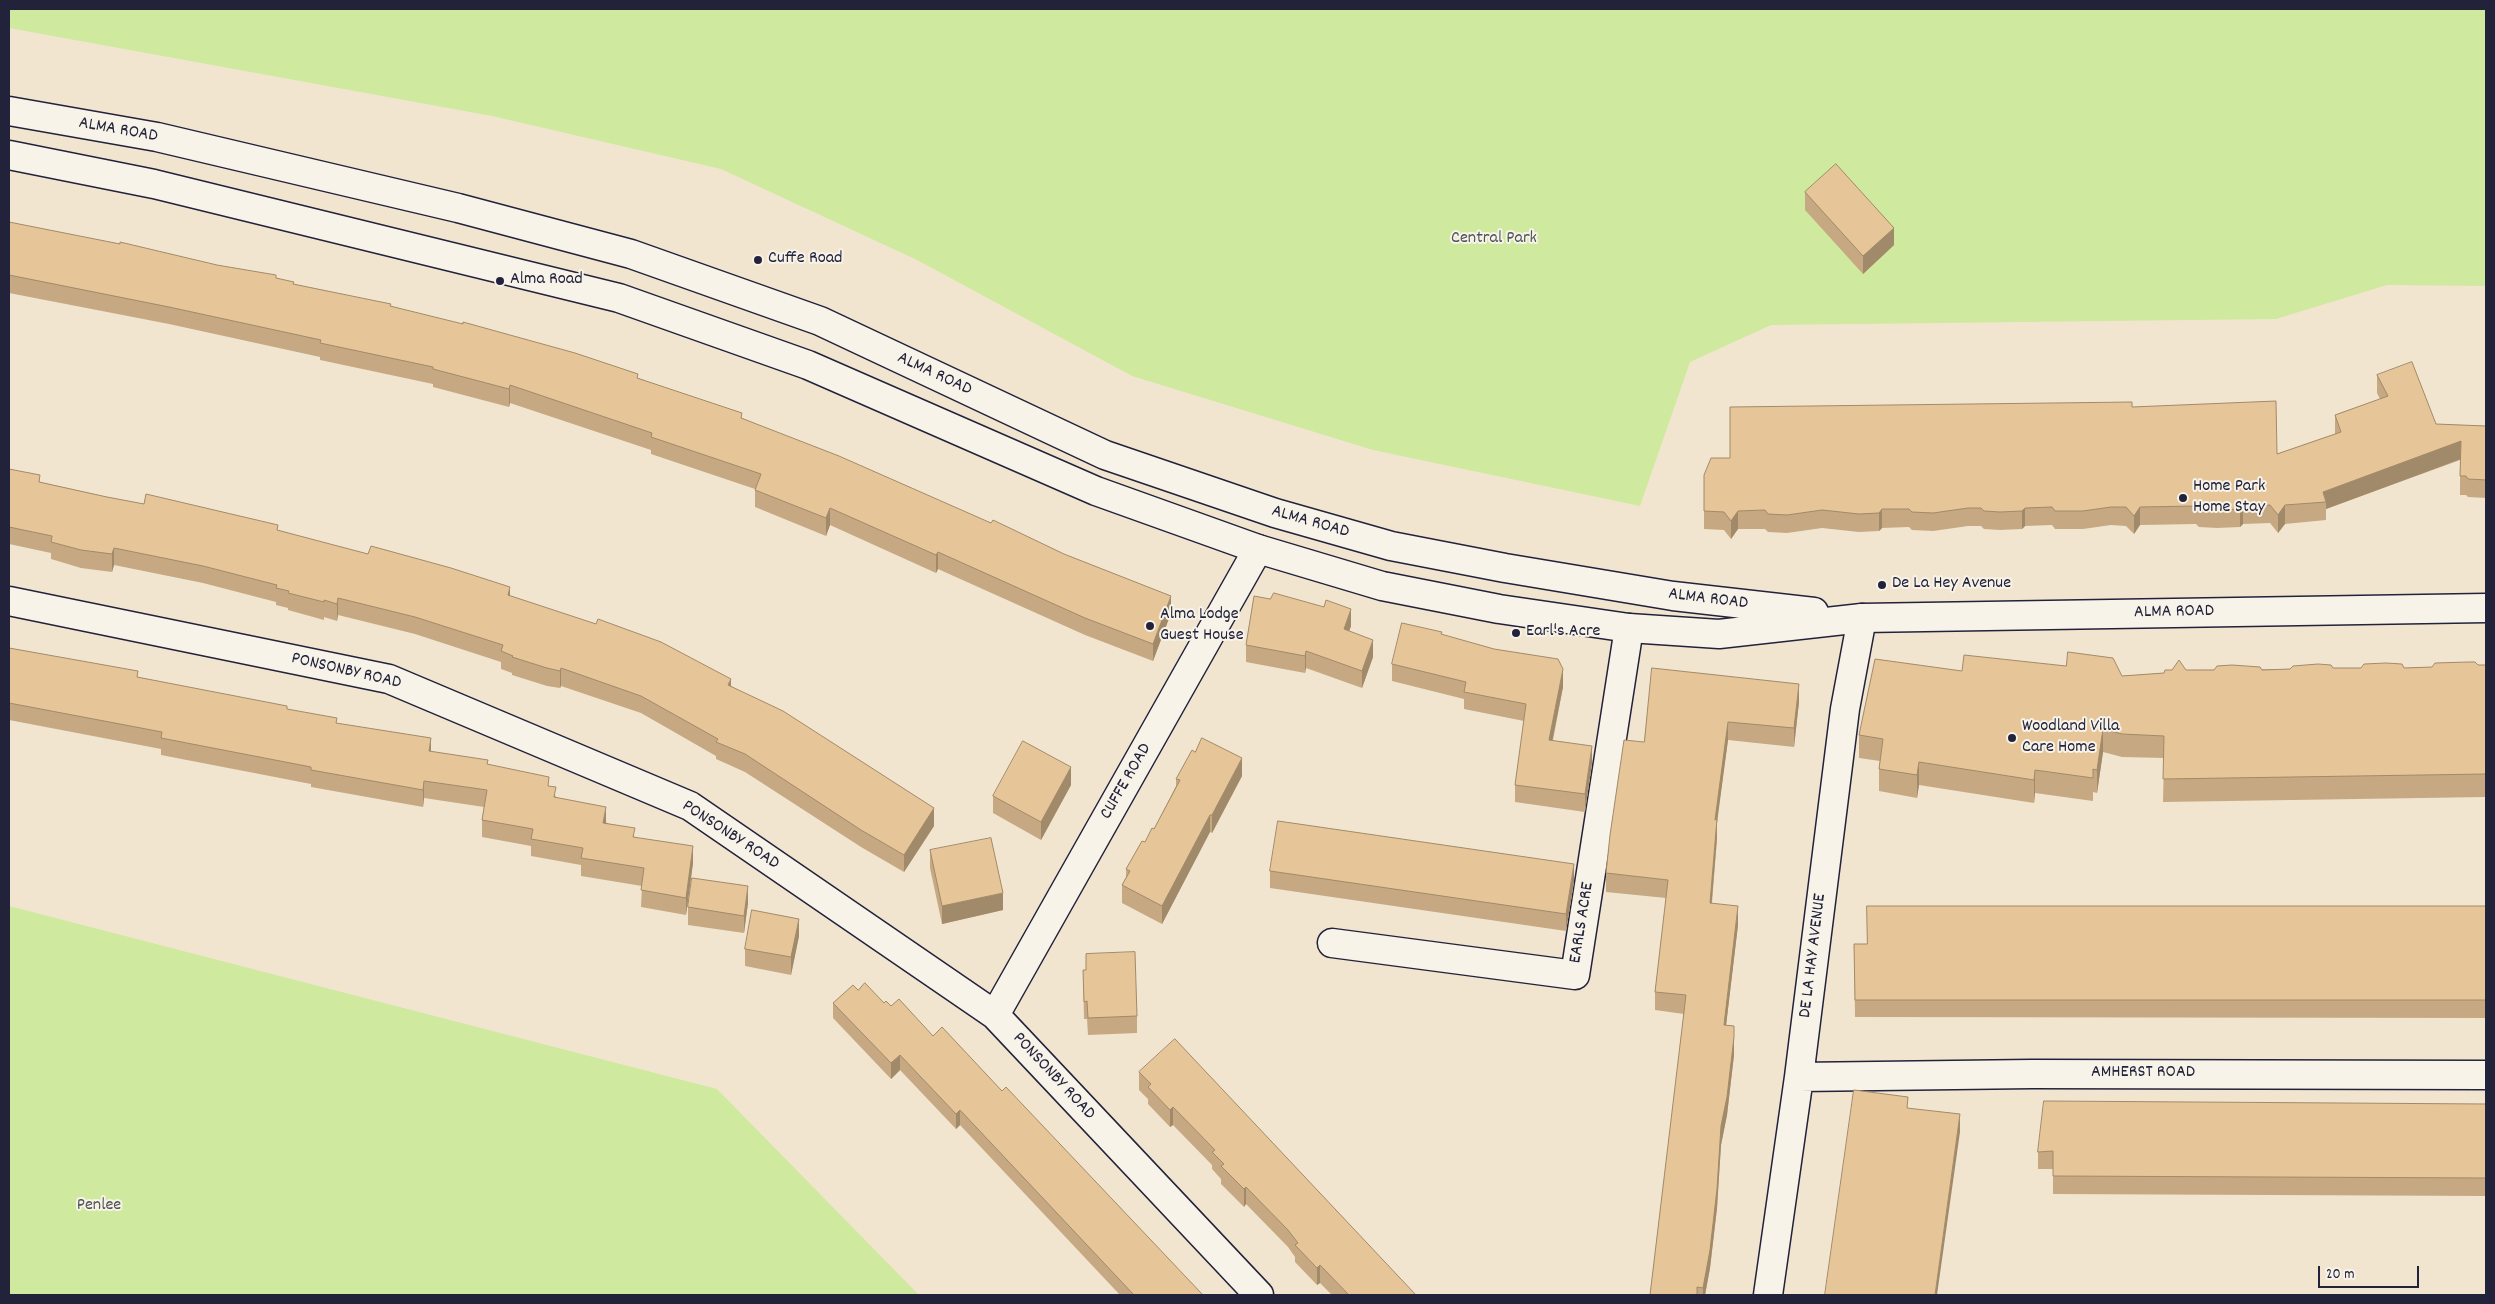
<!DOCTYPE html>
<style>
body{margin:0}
#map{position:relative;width:2495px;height:1304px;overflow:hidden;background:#f2e5d0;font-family:Dekko,sans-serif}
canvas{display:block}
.frame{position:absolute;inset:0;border:10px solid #22223b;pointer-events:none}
.scale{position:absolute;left:2318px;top:1266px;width:101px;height:22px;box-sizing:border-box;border:2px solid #22223b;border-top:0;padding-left:6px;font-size:15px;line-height:18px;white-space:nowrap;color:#22223b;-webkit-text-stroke:4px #f7f3e8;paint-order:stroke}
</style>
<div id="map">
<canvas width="2495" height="1304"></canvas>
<div class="frame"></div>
<div class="scale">20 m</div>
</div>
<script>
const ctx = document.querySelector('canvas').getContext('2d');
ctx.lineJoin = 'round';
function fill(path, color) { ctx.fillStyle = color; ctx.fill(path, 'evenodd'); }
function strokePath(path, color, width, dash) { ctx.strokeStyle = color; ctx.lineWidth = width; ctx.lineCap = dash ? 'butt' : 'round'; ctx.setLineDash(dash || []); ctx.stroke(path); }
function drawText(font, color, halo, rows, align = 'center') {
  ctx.font = font + ' Dekko,sans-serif'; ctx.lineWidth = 4; ctx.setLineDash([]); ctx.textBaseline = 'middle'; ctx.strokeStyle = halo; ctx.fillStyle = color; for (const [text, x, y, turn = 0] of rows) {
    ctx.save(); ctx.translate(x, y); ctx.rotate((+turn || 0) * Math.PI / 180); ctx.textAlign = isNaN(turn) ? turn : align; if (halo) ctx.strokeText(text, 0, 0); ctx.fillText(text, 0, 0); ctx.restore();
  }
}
fill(new Path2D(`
 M 9,9 L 2486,9 L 2486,286 L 2387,285 L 2276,319 L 1771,325 L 1690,362 L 1640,506 L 1373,450 L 1132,376 L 917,260 L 721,169 L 492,116 L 9,28 Z
 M 9,906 L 717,1089 L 919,1295 L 9,1295 Z`), '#cfe99f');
const street = new Path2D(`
 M 9,601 L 389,679 L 690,806 L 995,1015 L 1259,1295
 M 1332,943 L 1575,975 L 1629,628
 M 995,1015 L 1258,549
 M 1799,1077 L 2032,1074 L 2486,1075
 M 1768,1295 L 1799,1077 L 1845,709 L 1862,618`);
const primary = new Path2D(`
 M 9,111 L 157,137 L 458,208 L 631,254 L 820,321 L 1105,455 L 1275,513 L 1391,546 L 1505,568 L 1673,596 L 1814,612
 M 9,155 L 154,184 L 619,298 L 808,365 L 1096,491 L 1258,549 L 1382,586 L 1499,609 L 1629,628 L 1719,634 L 1862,618 L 2486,608`);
strokePath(street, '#22223b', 31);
strokePath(primary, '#22223b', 31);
strokePath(street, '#f7f3e8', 28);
strokePath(primary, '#f7f3e8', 28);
fill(new Path2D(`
 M 1805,192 L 1894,245 L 1863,274 L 1805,210 Z
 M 9,222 L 276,278 L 294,284 L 391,306 L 638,378 L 742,418 L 1171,613 L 1153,661 L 1085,635 L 938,569 L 936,573 L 830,525 L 826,536 L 755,507 L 755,489 L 651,454 L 651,450 L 510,403 L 509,407 L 433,387 L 433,384 L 320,360 L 320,357 L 169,324 L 9,293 Z
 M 2377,375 L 2436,424 L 2486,426 L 2486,498 L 2468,497 L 2466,495 L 2460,495 L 2460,460 L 2326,509 L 2326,520 L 2285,524 L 2278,533 L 2270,523 L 2243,524 L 2240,527 L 2217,528 L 2199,527 L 2196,524 L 2140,525 L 2134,534 L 2126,526 L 2111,525 L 2083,529 L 2055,529 L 2052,525 L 2025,526 L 2022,529 L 2000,530 L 1984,529 L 1981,526 L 1968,526 L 1933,531 L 1912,530 L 1909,527 L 1882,528 L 1879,531 L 1859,532 L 1822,528 L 1787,533 L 1768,532 L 1765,529 L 1738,529 L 1731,539 L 1724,530 L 1704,529 L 1704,475 L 1730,458 L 2132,407 L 2277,454 L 2335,434 L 2335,415 L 2380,399 L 2377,393 Z
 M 9,469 L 40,482 L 107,497 L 278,530 L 510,596 L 731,686 L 934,826 L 904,872 L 861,847 L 745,772 L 716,759 L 716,756 L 641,713 L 561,686 L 560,688 L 547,686 L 512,675 L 512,673 L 501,669 L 501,662 L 415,634 L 338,615 L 337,621 L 324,617 L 324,620 L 288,610 L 288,608 L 276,605 L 276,602 L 203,583 L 114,565 L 112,572 L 81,568 L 51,559 L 51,553 L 9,544 Z
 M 1351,626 L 1349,631 L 1373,657 L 1362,688 L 1306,668 L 1305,673 L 1246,662 L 1246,645 Z
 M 1442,635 L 1563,687 L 1553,740 L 1592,763 L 1585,812 L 1515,802 L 1515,785 L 1524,721 L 1464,709 L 1464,699 L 1392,681 L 1392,664 Z
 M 9,648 L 138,677 L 287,709 L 337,723 L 431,752 L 488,765 L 549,786 L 556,797 L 635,837 L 693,863 L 686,915 L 641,907 L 642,886 L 581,876 L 581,865 L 531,856 L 531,846 L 482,837 L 482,820 L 484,807 L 424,798 L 423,807 L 311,787 L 311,784 L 161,755 L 161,749 L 9,720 Z
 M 2486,665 L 2486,797 L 2163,802 L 2164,758 L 2122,757 L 2103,752 L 2097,793 L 2093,792 L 2093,801 L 2035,793 L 2034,803 L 1919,785 L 1917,798 L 1879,791 L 1879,769 L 1880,761 L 1859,758 L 1859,735 L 1962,671 L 2122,676 L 2164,673 L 2186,670 L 2404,668 Z
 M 1799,702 L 1794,747 L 1728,740 L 1717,819 L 1717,838 L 1712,903 L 1738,925 L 1726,1025 L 1734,1026 L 1734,1055 L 1727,1115 L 1721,1145 L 1717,1208 L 1710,1268 L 1705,1295 L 1650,1295 L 1684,1014 L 1655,1010 L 1655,992 L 1666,898 L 1606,892 L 1606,873 L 1644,742 Z
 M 1242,776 L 1212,833 L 1210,832 L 1162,924 L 1122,903 L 1122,885 L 1126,877 L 1126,869 L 1154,829 L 1176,786 L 1176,779 Z
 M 1071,785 L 1041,840 L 993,813 L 993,796 Z
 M 930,850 L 1003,910 L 942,924 L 930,868 Z
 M 1270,871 L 1574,882 L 1566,931 L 1270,888 Z
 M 748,903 L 744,933 L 688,925 L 688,907 Z
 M 2486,906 L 2486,1018 L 1855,1017 L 1854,944 L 1867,944 Z
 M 799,936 L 791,975 L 745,966 L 745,949 Z
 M 1083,970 L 1137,1016 L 1137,1033 L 1088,1035 L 1087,1019 L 1084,1019 Z
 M 858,990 L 891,1006 L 933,1036 L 1002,1091 L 1203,1295 L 1120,1295 L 960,1125 L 956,1129 L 900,1070 L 891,1079 L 833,1018 L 833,1003 Z
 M 1139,1072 L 1416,1295 L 1332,1295 L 1320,1283 L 1317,1285 L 1295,1262 L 1295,1257 L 1288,1247 L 1246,1204 L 1244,1207 L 1221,1184 L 1221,1179 L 1212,1169 L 1212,1165 L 1173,1125 L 1170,1127 L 1148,1104 L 1148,1099 L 1139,1090 Z
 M 2486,1104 L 2486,1196 L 2053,1194 L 2053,1169 L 2038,1169 L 2038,1152 Z`), '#c6a983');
fill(new Path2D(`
 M 1894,228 L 1894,245 L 1863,274 L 1863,256 Z
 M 510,385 L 510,403 L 509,407 L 509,389 Z
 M 2461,441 L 2461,459 L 2326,509 L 2326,502 L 2323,492 Z
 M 2285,505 L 2285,524 L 2278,533 L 2278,515 Z
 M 2243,506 L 2243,524 L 2240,527 L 2240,509 Z
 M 2140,507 L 2140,525 L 2134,534 L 2134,516 Z
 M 830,508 L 830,525 L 826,536 L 826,518 Z
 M 2025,508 L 2025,526 L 2022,529 L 2022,511 Z
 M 1882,509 L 1882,528 L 1879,531 L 1879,513 Z
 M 1738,511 L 1738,529 L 1731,539 L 1731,521 Z
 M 114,548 L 114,565 L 112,572 L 112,554 Z
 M 938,552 L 938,569 L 936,573 L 936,555 Z
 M 510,587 L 510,604 L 508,595 Z
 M 1171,596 L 1171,613 L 1153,661 L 1153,644 Z
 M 338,598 L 338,615 L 337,621 L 337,604 Z
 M 1351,609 L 1351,626 L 1344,646 L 1344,629 Z
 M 1373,640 L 1373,657 L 1362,688 L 1362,671 Z
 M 1306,651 L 1306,668 L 1305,673 L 1305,656 Z
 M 561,668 L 561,686 L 560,688 L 560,671 Z
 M 1563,669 L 1563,687 L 1549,757 L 1549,740 Z
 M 731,679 L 731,696 L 728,685 Z
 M 1799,684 L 1799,702 L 1794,747 L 1794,728 Z
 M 1728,722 L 1728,740 L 1715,838 L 1715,820 Z
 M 2103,729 L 2103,752 L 2097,793 L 2097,770 Z
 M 431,738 L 431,755 L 429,751 Z
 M 1592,746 L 1592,763 L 1585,812 L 1585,794 Z
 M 1242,758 L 1242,776 L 1212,833 L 1212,815 Z
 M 1919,762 L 1919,785 L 1917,798 L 1917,775 Z
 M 1071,767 L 1071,785 L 1041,840 L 1041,822 Z
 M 2035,770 L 2035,793 L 2034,803 L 2034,780 Z
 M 424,781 L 424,798 L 423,807 L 423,790 Z
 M 606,807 L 606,824 L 603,823 Z
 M 934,808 L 934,826 L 904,872 L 904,855 Z
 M 1210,815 L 1210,832 L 1162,924 L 1162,906 Z
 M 1717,819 L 1717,838 L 1710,922 L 1710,903 Z
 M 693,846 L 693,863 L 686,915 L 686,898 Z
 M 1574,864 L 1574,882 L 1566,931 L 1566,914 Z
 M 748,886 L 748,903 L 744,933 L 744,916 Z
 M 1003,893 L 1003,910 L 942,924 L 942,906 Z
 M 1738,906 L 1738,925 L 1724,1043 L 1724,1025 Z
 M 799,919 L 799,936 L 791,975 L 791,957 Z
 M 1734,1037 L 1734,1055 L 1727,1115 L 1721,1145 L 1717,1208 L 1710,1268 L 1705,1295 L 1703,1295 L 1703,1288 L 1721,1126 Z
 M 900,1055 L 900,1070 L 891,1079 L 891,1063 Z
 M 1173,1107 L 1173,1125 L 1170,1127 L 1170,1110 Z
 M 960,1110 L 960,1125 L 956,1129 L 956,1114 Z
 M 1960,1114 L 1960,1132 L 1937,1295 L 1935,1295 Z
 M 1246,1187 L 1246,1204 L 1244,1207 L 1244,1189 Z
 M 1320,1265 L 1320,1283 L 1317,1285 L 1317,1268 Z`), '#a18a6a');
const building = new Path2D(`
 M 1836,164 L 1894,228 L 1863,256 L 1805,192 Z
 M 9,222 L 120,244 L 120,242 L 217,265 L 276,275 L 276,278 L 294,282 L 293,284 L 391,304 L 390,306 L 463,324 L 463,322 L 575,353 L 638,374 L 637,378 L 742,413 L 741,418 L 839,456 L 991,523 L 993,520 L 1064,554 L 1171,596 L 1153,644 L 1085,618 L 938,552 L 936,555 L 830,508 L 826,518 L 755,490 L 761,474 L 651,437 L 652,433 L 510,385 L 509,389 L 433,369 L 433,367 L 320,343 L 321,340 L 169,307 L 9,275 Z
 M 2412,362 L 2436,424 L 2486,426 L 2486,480 L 2468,479 L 2466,476 L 2460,476 L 2461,441 L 2323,492 L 2326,502 L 2285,505 L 2278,515 L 2270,505 L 2243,506 L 2240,509 L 2217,510 L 2199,509 L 2196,506 L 2140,507 L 2134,516 L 2126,507 L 2111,507 L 2083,511 L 2055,511 L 2052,507 L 2025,508 L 2022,511 L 2000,512 L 1984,511 L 1981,508 L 1968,508 L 1933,513 L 1912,512 L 1909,509 L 1882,509 L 1879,513 L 1859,514 L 1822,510 L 1787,515 L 1768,514 L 1765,510 L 1738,511 L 1731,521 L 1724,512 L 1704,511 L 1704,475 L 1711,458 L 1730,458 L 1730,407 L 2132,402 L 2132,407 L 2276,401 L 2277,454 L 2341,432 L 2335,415 L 2388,396 L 2377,375 Z
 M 9,469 L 40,475 L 39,482 L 107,497 L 144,504 L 146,494 L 278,525 L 277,530 L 368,554 L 371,546 L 451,568 L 510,587 L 508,595 L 596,624 L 598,619 L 661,642 L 731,679 L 728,685 L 783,711 L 934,808 L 904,855 L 861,830 L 745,754 L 716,742 L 718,739 L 641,696 L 561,668 L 560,671 L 547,668 L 512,657 L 513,656 L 501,651 L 503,645 L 415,617 L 338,598 L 337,604 L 324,600 L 324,602 L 288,593 L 289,591 L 276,588 L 277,585 L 203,566 L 114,548 L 112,554 L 81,550 L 51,542 L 52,536 L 9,527 Z
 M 1274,593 L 1324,607 L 1326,600 L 1351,609 L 1344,629 L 1373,640 L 1362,671 L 1306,651 L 1305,656 L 1246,645 L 1254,596 L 1270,599 Z
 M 1402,623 L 1442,632 L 1441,634 L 1494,649 L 1558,659 L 1563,669 L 1549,740 L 1592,746 L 1585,794 L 1515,785 L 1526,704 L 1464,692 L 1466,682 L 1392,664 Z
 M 9,648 L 138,671 L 137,677 L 287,706 L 287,709 L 337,718 L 336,723 L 431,738 L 429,751 L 488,760 L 487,764 L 549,777 L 548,786 L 556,787 L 554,797 L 606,807 L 603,823 L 635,828 L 633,837 L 693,846 L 686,898 L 641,890 L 644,868 L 581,858 L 583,848 L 531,839 L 533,829 L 482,820 L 487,790 L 424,781 L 423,790 L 311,770 L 311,767 L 161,738 L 162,732 L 9,703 Z
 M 2068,652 L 2113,658 L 2122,676 L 2164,673 L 2165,670 L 2172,670 L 2179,660 L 2186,670 L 2214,670 L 2217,666 L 2232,665 L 2260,667 L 2262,670 L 2290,669 L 2293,666 L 2318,664 L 2331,665 L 2333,668 L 2361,668 L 2364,664 L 2386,663 L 2402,664 L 2404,668 L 2432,667 L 2435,663 L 2468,662 L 2475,662 L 2478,665 L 2486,665 L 2486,774 L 2163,779 L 2164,736 L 2122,734 L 2103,729 L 2097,770 L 2093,769 L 2093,778 L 2035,770 L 2034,780 L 1919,762 L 1917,775 L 1879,769 L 1883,739 L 1859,735 L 1875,659 L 1962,671 L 1964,655 L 2066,666 Z
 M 1652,668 L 1799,684 L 1794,728 L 1728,722 L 1715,820 L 1717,819 L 1710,903 L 1738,906 L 1724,1025 L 1734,1026 L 1734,1037 L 1727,1097 L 1721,1126 L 1717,1189 L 1710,1250 L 1703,1288 L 1697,1287 L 1697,1295 L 1650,1295 L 1686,995 L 1655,992 L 1668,880 L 1606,873 L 1610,835 L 1624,740 L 1644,742 Z
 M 1202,738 L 1242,758 L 1212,815 L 1210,815 L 1162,906 L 1122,885 L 1130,871 L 1126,869 L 1142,841 L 1145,842 L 1152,828 L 1154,829 L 1180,780 L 1176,779 L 1192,750 L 1195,752 Z
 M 1023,741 L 1071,767 L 1041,822 L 993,796 Z
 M 1278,821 L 1574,864 L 1566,914 L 1270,871 Z
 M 991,838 L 1003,893 L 942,906 L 930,850 Z
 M 692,878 L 748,886 L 744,916 L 688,907 Z
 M 1867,906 L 2486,906 L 2486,1000 L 1855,1000 L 1854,944 L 1867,944 Z
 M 752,910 L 799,919 L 791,957 L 745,949 Z
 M 1135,952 L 1137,1016 L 1088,1018 L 1087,1001 L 1084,1002 L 1083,970 L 1086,970 L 1086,954 Z
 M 865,983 L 884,1003 L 886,1001 L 891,1006 L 899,999 L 933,1036 L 942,1027 L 1002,1091 L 1006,1087 L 1203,1295 L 1134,1295 L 960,1110 L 956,1114 L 900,1055 L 891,1063 L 833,1003 L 853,985 L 858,990 Z
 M 1175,1039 L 1416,1295 L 1349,1295 L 1320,1265 L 1317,1268 L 1295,1245 L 1298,1243 L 1288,1230 L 1246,1187 L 1244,1189 L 1221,1166 L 1224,1164 L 1212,1152 L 1215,1150 L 1173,1107 L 1170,1110 L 1148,1087 L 1151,1084 L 1139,1072 Z
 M 1854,1090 L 1908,1097 L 1907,1108 L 1960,1114 L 1935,1295 L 1825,1295 Z
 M 2044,1101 L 2486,1104 L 2486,1178 L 2053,1176 L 2053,1151 L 2038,1152 Z`);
fill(building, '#e6c598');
strokePath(building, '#a18a6a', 1);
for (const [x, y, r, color] of [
 [758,260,5,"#22223b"],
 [500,281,5,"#22223b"],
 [2183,498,5,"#22223b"],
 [1882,585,5,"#22223b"],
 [1150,626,5,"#22223b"],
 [1516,633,5,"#22223b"],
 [2012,738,5,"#22223b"]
]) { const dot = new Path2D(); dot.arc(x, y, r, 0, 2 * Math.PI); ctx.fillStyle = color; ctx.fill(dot); strokePath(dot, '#f7f3e8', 2); }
drawText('18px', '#22223b', '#f7f3e8', [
 ["ALMA ROAD",118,131,10],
 ["ALMA ROAD",934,375,25],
 ["ALMA ROAD",1310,523,16],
 ["ALMA ROAD",1708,600,7],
 ["ALMA ROAD",2174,613,-1],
 ["PONSONBY ROAD",346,672,13],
 ["CUFFE ROAD",1127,782,-60],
 ["PONSONBY ROAD",730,836,33],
 ["EARLS ACRE",1583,923,-81],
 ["DE LA HAY AVENUE",1814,956,-83],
 ["AMHERST ROAD",2143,1074],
 ["PONSONBY ROAD",1053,1077,47]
]);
drawText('18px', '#4d5454', '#f7f3e8', [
 ["Central Park",1494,240],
 ["Penlee",99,1207]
]);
drawText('18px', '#22223b', '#f7f3e8', [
 ["Cuffe Road",768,260],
 ["Alma Road",510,281],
 ["Home Park",2193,488],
 ["Home Stay",2193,509],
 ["De La Hey Avenue",1892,585],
 ["Alma Lodge",1160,616],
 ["Guest House",1160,637],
 ["Earl's Acre",1526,633],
 ["Woodland Villa",2022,728],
 ["Care Home",2022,749]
], 'left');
</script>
